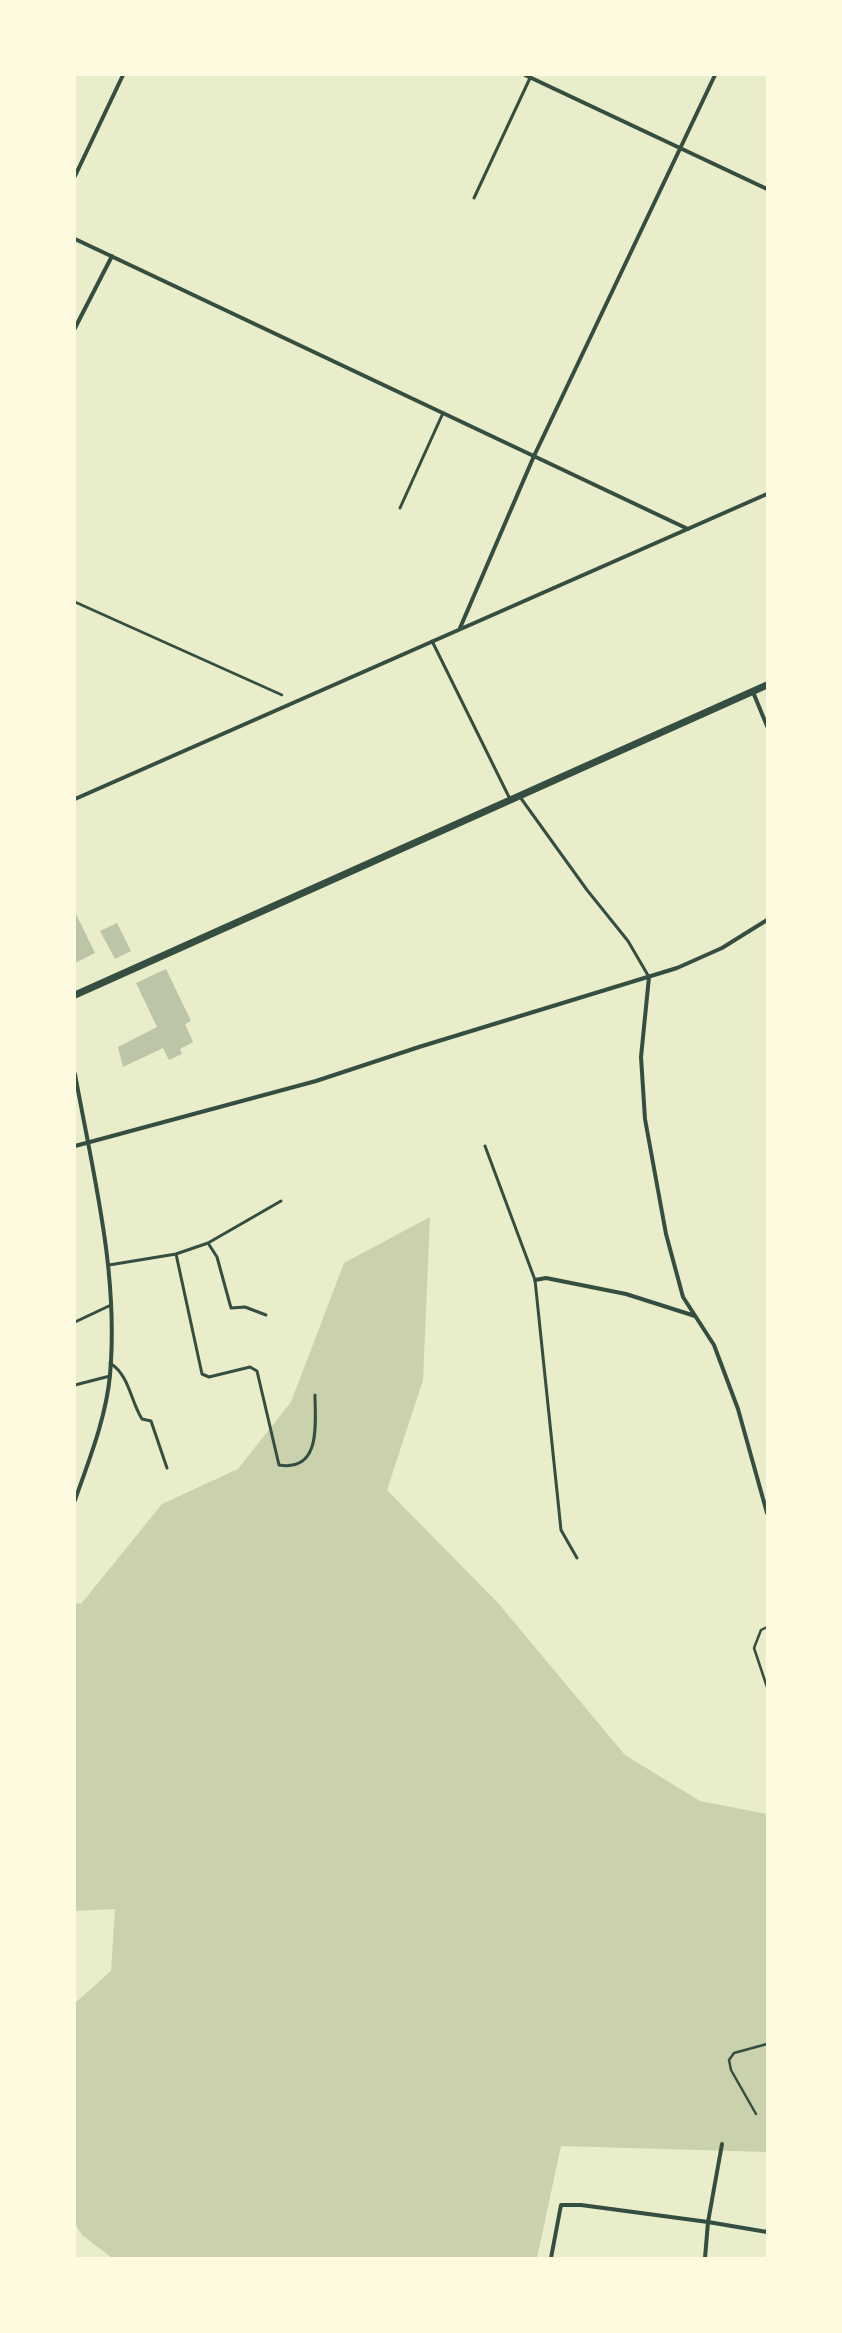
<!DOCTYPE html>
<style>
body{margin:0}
#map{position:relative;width:842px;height:2333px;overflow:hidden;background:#e9edc9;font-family:"Source Sans 3",sans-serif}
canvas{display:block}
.frame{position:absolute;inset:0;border:76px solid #fefae0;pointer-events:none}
</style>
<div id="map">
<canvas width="842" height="2333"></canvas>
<div class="frame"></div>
</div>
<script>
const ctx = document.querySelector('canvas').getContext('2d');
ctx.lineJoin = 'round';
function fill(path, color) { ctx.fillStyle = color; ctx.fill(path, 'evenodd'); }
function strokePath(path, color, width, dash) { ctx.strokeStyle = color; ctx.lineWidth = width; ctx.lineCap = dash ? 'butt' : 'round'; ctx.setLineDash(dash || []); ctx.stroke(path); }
fill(new Path2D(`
 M 430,1217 L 423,1380 L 387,1490 L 498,1603 L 625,1755 L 700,1801 L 767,1814 L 767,2152 L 561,2146 L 537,2258 L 112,2258 L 82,2235 L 75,2224 L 75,2003 L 111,1971 L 115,1909 L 75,1911 L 75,1603 L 81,1604 L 162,1504 L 238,1469 L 291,1402 L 344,1263 Z`), '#cad2ad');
fill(new Path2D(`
 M 75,912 L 95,953 L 75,963 Z
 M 117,923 L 131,951 L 115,959 L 100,931 Z
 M 166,969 L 191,1021 L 185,1024 L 193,1042 L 180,1049 L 182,1054 L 169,1060 L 163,1048 L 123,1067 L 118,1047 L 157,1027 L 136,983 Z`), '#bcc5a7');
strokePath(new Path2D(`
 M 75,602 L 282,695
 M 767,1627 L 761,1630 L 754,1648 L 767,1687
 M 756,2114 L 731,2070 L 729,2060 L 734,2053 L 767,2044`), '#344e41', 2.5);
strokePath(new Path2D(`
 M 474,198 L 530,78
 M 400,508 L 443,413
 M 432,641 L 510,799
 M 520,797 L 587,890 L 628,941 L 649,977
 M 485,1146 L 535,1280 L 561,1530 L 577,1558
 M 208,1243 L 217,1257 L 231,1308 L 245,1307 L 266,1315
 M 176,1254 L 202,1374 L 209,1377 L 250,1367 L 257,1371 L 279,1465 C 322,1472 315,1422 315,1395
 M 109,1265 L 176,1254 L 208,1243 L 281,1201
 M 75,1322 L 111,1305
 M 110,1363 C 130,1376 130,1400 142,1419 L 151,1421 L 167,1468
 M 75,1385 L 110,1376`), '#344e41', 3);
strokePath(new Path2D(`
 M 525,75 L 767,189
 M 75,176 L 123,75
 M 75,239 L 688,529
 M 75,328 L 112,256
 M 460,628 L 534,456 L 715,75
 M 753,692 L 767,726
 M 75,799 L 767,494
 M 649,977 L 641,1057 L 645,1119 L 666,1234 L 683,1297 L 714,1345 L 738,1409 L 767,1513
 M 75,1074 C 93,1174 119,1273 110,1375 C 106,1418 89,1460 75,1500
 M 75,1146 L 316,1081 L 419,1047 L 677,968 L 722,948 L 767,920
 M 535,1280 L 546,1278 L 626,1294 L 695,1316
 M 551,2258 L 561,2205 L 581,2205 L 708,2222 L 767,2232
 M 705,2258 L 708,2222 L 722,2144`), '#344e41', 4);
strokePath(new Path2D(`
 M 75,995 L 767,685`), '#344e41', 7);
</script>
